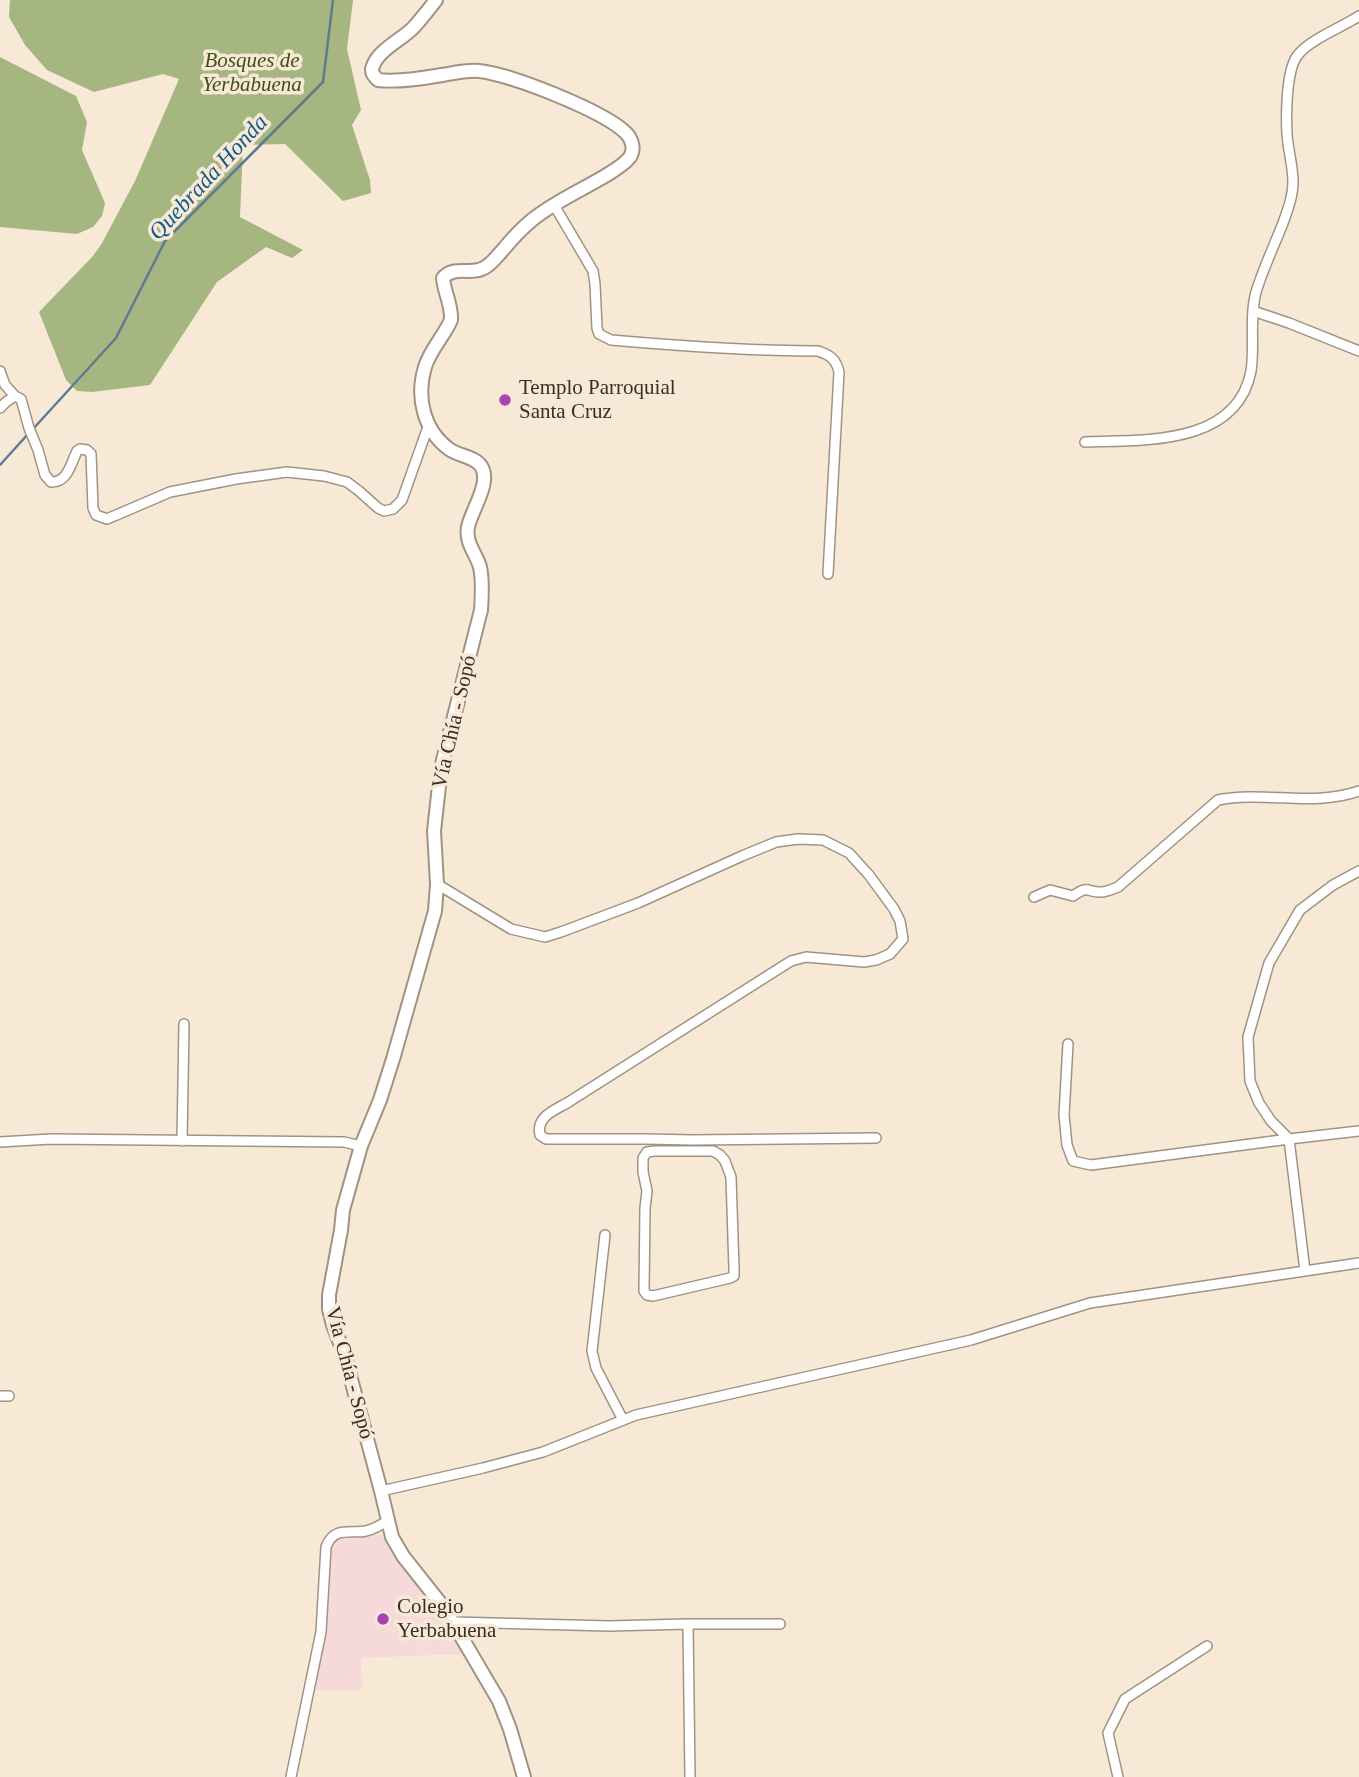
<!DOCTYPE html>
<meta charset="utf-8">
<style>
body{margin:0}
canvas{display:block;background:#f8e9d7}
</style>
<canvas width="1359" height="1777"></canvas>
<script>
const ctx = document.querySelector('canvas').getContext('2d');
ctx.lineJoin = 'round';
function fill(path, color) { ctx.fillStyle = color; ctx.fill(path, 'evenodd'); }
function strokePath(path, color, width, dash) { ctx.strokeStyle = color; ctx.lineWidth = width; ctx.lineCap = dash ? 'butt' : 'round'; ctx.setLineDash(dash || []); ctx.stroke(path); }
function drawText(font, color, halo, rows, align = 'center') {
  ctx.font = font + ' Georgia,serif'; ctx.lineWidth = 7; ctx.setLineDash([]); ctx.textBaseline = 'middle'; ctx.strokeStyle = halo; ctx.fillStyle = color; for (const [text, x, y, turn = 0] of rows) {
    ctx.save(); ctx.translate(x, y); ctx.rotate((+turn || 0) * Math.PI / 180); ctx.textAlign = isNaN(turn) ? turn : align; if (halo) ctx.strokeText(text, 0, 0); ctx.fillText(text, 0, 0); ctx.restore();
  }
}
fill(new Path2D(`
 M 324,1535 L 382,1535 L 395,1558 L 437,1605 L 462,1654 L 361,1658 L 362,1690 L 308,1690 L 321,1632 Z`), '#f5dad9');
fill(new Path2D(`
 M 10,0 L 353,0 L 347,49 L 361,110 L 352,125 L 370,180 L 371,193 L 343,201 L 285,144 L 243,145 L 240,217 L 303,250 L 292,258 L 266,247 L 217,282 L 150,385 L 92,392 L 77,391 L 66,380 L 39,312 L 93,256 L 102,243 L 135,181 L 179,79 L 163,74 L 94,92 L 47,70 L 25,45 L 9,17 Z
 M 0,57 L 76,96 L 87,122 L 82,150 L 105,203 L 102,216 L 93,227 L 77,234 L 0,227 Z`), '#a5b681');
strokePath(new Path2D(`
 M 33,429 L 116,338 L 165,241 L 323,82 L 333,0
 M 0,465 L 28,434`), '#5e7b94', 2.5);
const street = new Path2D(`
 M 554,205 L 593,271 L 595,284 L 597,328 L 599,334 L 611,340 C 680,346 748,351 818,351 C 830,355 836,359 839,372 L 828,574
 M 1253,311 L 1289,323 L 1359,351
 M 0,371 L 5,385 L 15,396
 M 0,408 L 6,402 L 15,396 L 21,399 L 29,428 L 38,450 L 45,475 L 51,482 C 67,483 71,464 77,451 L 80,449 L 87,450 L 91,454 L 93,508 L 96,515 L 107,519 L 170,492 L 236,479 L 287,472 L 324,476 L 347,482 L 359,491 L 378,508 L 384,511 L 393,509 L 402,500 L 429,424
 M 1085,442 C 1143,440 1237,446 1251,371 C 1255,346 1249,318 1256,292 C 1263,269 1274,246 1283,223 C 1288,209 1293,196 1293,182 C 1293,166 1288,150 1287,134 C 1286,115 1286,72 1297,56 C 1310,39 1341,28 1359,16
 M 437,884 L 511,929 L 545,937 L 561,932 L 638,903 L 742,856 L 776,842 L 798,839 L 823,840 L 849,853 L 869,875 L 894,909 L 900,921 L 903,939 L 890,954 L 876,960 L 864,962 L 806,957 L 791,961 L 567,1103 C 553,1111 536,1117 540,1135 L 546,1139 L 646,1139 L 693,1140 L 876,1138
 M 1034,897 L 1050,890 L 1073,896 C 1090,884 1087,893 1101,892 C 1106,892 1113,889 1118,887 L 1218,800 C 1264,791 1314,807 1359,791
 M 1068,1044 L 1064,1115 L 1067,1145 L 1073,1161 L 1091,1165 L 1289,1139 L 1359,1131
 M 182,1141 L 184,1024
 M 0,1142 L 51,1139 L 344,1142 L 361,1146
 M 654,1151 L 713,1151 L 720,1155 L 725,1161 L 731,1177 L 734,1269 L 734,1276 L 730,1278 L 653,1296 L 647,1295 L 644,1291 L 645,1208 L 647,1191 L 643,1172 L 643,1158 L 647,1152 Z
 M 605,1235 L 592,1351 L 596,1368 L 623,1420
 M 1305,1271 L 1289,1139 L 1271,1121 L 1259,1103 L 1250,1081 L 1248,1037 L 1269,963 L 1300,910 L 1333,885 L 1359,871
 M 0,1396 L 9,1396
 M 381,1491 L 483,1468 L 543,1452 L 636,1415 L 971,1340 L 1090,1303 L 1359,1263
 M 453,1622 L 609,1626 L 688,1624 L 780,1624
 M 688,1624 L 690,1777
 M 291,1777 L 321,1632 L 326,1547 C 334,1526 349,1534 366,1531 C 374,1529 381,1525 387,1521
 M 1118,1777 L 1108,1733 L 1125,1699 L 1207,1646`);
const secondary = new Path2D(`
 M 436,0 C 429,9 422,18 414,27 C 403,39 378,50 373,66 C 370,72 374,76 378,80 C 395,82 425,78 442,75 C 454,73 467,70 479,71 C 510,74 604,111 626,133 C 632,139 635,149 630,157 C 624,165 613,171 605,176 C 580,191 554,202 532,220 C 521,229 511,240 502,251 C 497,256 493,262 487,266 C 473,277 455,264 443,278 C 444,292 452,305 451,320 C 444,336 430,350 425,367 C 416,396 423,430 449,449 C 458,456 474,456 481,466 C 492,482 471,511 468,527 C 465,543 476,553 480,567 C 483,581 482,596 481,610 L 441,768 L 434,831 L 437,884 L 435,911 L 393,1059 L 380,1100 L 361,1146 L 343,1210 L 341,1230 L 329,1295 L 329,1309 L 333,1325 L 344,1353 L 381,1491 L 392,1537 L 403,1556 L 445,1609 L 499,1701 L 510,1729 L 524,1777`);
strokePath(street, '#a19383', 12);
strokePath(secondary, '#a19383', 16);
strokePath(street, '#fff', 9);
strokePath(secondary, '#fff', 12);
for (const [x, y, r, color] of [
 [505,400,7,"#a446ae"],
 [383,1619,7,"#a446ae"]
]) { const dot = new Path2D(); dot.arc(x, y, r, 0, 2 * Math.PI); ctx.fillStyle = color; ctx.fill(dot); strokePath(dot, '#f8e9d7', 2.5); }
drawText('italic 21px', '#3f4f14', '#f8e9d7', [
 ["Bosques de",252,61],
 ["Yerbabuena",252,85]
]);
drawText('21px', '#352f28', '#f8e9d7', [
 ["Templo Parroquial",519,388],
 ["Santa Cruz",519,412],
 ["Colegio",397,1607],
 ["Yerbabuena",397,1631]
], 'left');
drawText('21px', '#352f28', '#f8e9d7', [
 ["Vía Chía - Sopó",455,722,-77],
 ["Vía Chía - Sopó",349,1373,75]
]);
drawText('italic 23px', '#12598b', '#f8e9d7', [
 ["Quebrada Honda",209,178,-47]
]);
</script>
